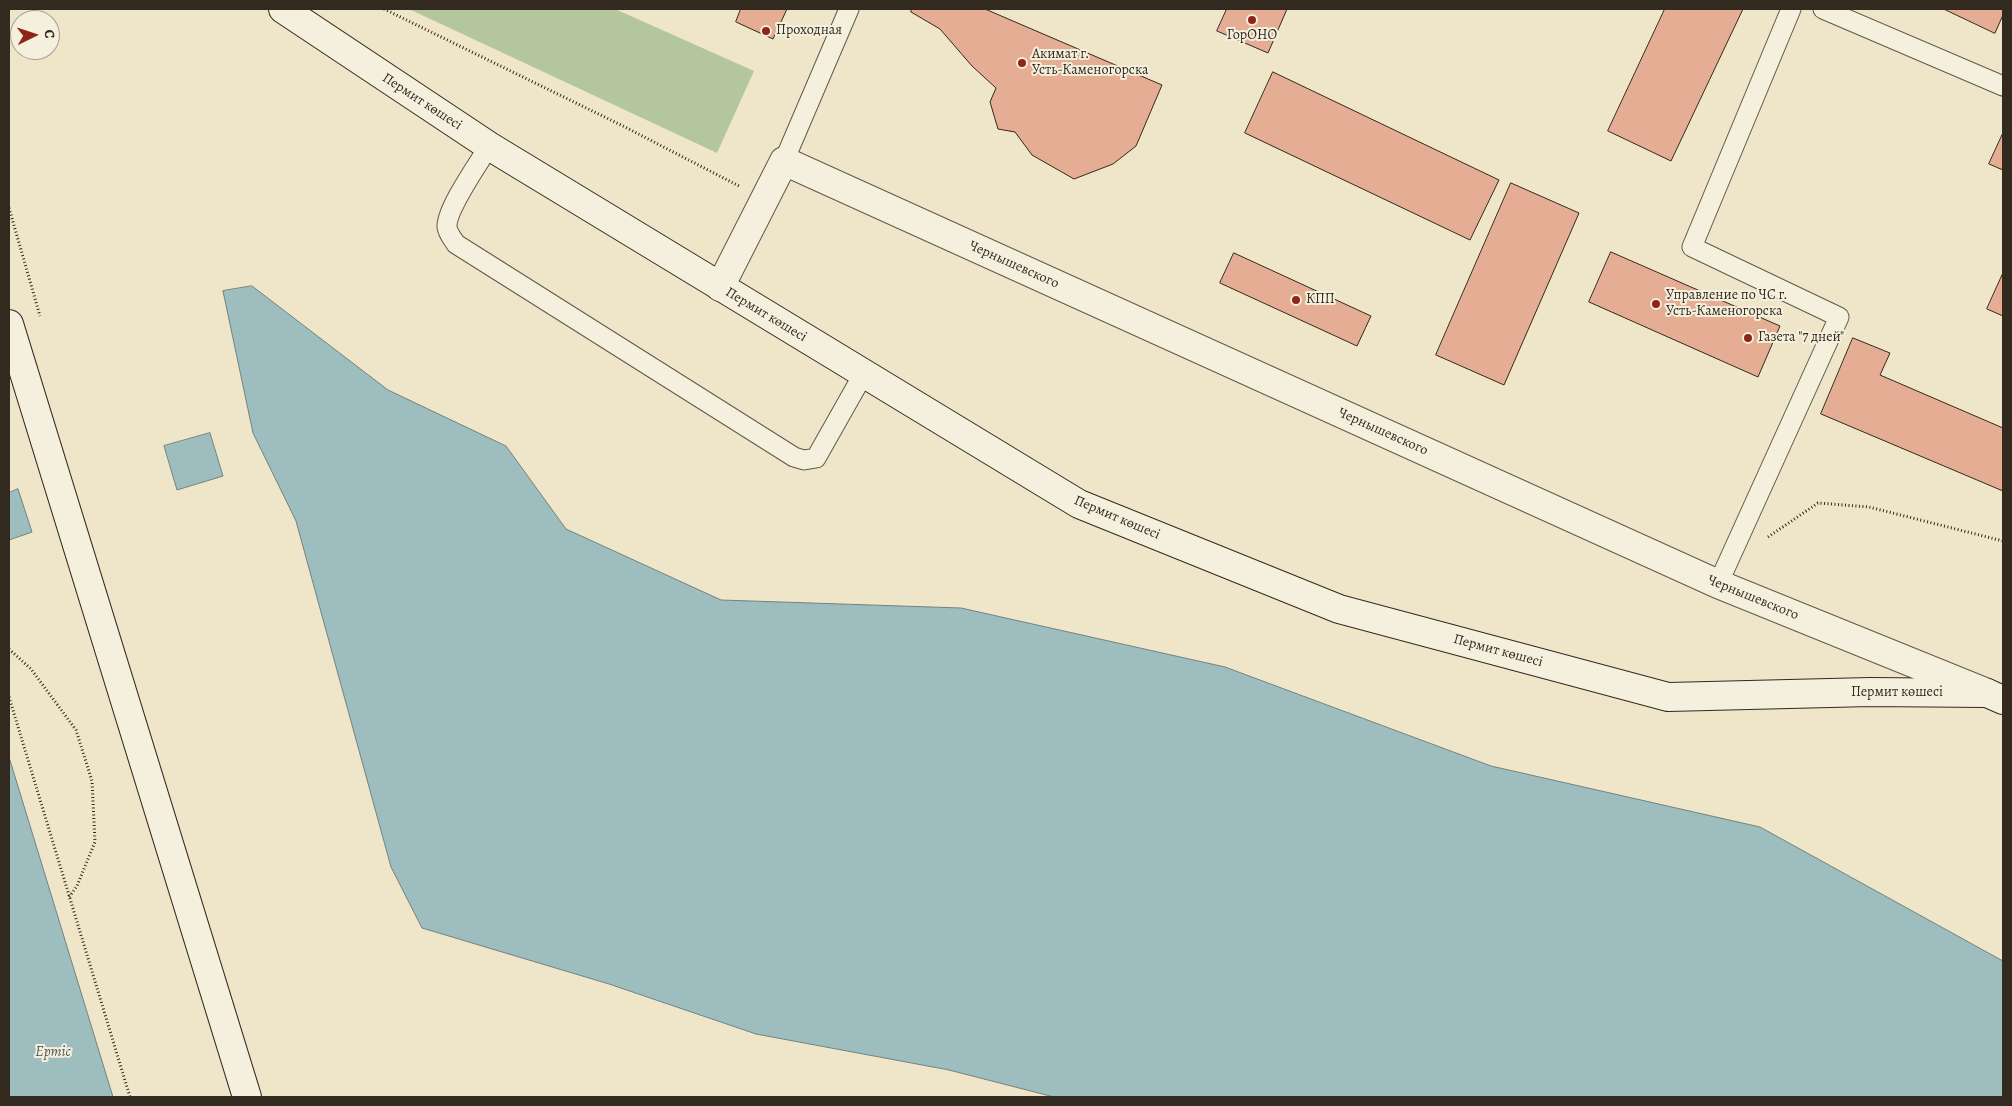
<!DOCTYPE html>
<meta charset="utf-8">
<style>
body{margin:0}
#map{position:relative;width:2012px;height:1106px;overflow:hidden;background:#efe6ca;font-family:Alegreya,serif}
canvas{display:block}
.frame{position:absolute;inset:0;border:10px solid #32291f;pointer-events:none}
.north{position:absolute;left:10px;top:10px;width:50px;height:50px;box-sizing:border-box;background:#f5efdd;border:1px solid #a7a091;border-radius:50%;rotate:86deg;font-size:14px;font-weight:700;line-height:20px;text-align:center;color:#32291f}
.north::after{content:'';display:block;margin:auto;width:18px;height:22px;background:#8f2418;clip-path:polygon(50% 0,100% 100%,50% 72%,0 100%)}
</style>
<div id="map">
<canvas width="2012" height="1106"></canvas>
<div class="frame"></div>
<div class="north">С</div>
</div>
<script>
const ctx = document.querySelector('canvas').getContext('2d');
ctx.lineJoin = 'round';
function fill(path, color) { ctx.fillStyle = color; ctx.fill(path, 'evenodd'); }
function strokePath(path, color, width, dash) { ctx.strokeStyle = color; ctx.lineWidth = width; ctx.lineCap = dash ? 'butt' : 'round'; ctx.setLineDash(dash || []); ctx.stroke(path); }
function drawText(font, color, halo, rows, align = 'center') {
  ctx.font = font + ' Alegreya,serif'; ctx.lineWidth = 4; ctx.setLineDash([]); ctx.textBaseline = 'middle'; ctx.strokeStyle = halo; ctx.fillStyle = color; for (const [text, x, y, turn = 0] of rows) {
    ctx.save(); ctx.translate(x, y); ctx.rotate((+turn || 0) * Math.PI / 180); ctx.textAlign = isNaN(turn) ? turn : align; if (halo) ctx.strokeText(text, 0, 0); ctx.fillText(text, 0, 0); ctx.restore();
  }
}
fill(new Path2D(`
 M 409,9 L 615,9 L 754,71 L 717,153 Z`), '#b4c69b');
const water = new Path2D(`
 M 252,286 L 388,390 L 506,446 L 566,529 L 721,600 L 961,608 L 1225,667 L 1491,766 L 1760,827 L 2003,961 L 2003,1097 L 1054,1097 L 949,1070 L 756,1034 L 609,984 L 422,928 L 391,867 L 296,521 L 253,433 L 223,291 Z
 M 210,433 L 223,476 L 177,490 L 164,446 Z
 M 18,489 L 32,532 L 9,540 L 9,493 Z
 M 9,757 L 113,1097 L 9,1097 Z`);
fill(water, '#9dbdbf');
strokePath(water, '#72827f', 1);
const building = new Path2D(`
 M 741,9 L 787,9 L 773,39 L 736,22 Z
 M 912,9 L 985,9 L 1162,85 L 1136,146 L 1113,164 L 1074,179 L 1032,155 L 1015,132 L 998,129 L 990,102 L 996,88 L 972,66 L 940,29 L 911,12 Z
 M 1227,9 L 1287,9 L 1268,53 L 1217,31 Z
 M 1665,9 L 1743,9 L 1671,161 L 1608,131 Z
 M 1944,9 L 2003,9 L 2003,15 L 1995,33 Z
 M 1273,72 L 1499,180 L 1470,240 L 1245,133 Z
 M 2003,133 L 2003,170 L 1989,164 Z
 M 1511,183 L 1579,213 L 1504,385 L 1436,355 Z
 M 1611,252 L 1780,326 L 1758,377 L 1589,302 Z
 M 1234,253 L 1371,316 L 1357,346 L 1220,283 Z
 M 2003,273 L 2003,316 L 1987,309 Z
 M 1853,338 L 1890,353 L 1880,375 L 2003,428 L 2003,491 L 1821,414 Z`);
fill(building, '#e5ad93');
strokePath(building, '#32291f', 1);
const lane = new Path2D(`
 M 1823,9 L 2003,86
 M 489,146 C 479,163 446,209 447,227 C 448,234 453,239 456,244 L 794,457 L 804,460 L 816,458 L 864,373
 M 784,161 L 849,9
 M 1718,584 L 1839,317 L 1692,247 L 1791,9`);
const street = new Path2D(`
 M 720,287 L 784,161 L 1718,584 L 1987,693`);
const secondary = new Path2D(`
 M 283,9 L 489,146 L 1079,504 L 1339,609 L 1668,697 L 1870,692 L 1987,693 L 2003,700
 M 9,324 L 247,1097`);
strokePath(lane, '#61584a', 21);
strokePath(street, '#61584a', 30);
strokePath(secondary, '#32291f', 30);
strokePath(new Path2D(`
 M 384,9 L 623,126 L 739,186
 M 9,208 L 40,316
 M 1768,537 L 1818,503 L 1869,507 L 2003,541
 M 9,649 L 31,669 L 76,730 L 92,781 L 95,842 L 77,886 L 69,897
 M 9,697 L 130,1097`), '#32291f', 3, [1, 2.5]);
strokePath(lane, '#f5efdd', 19);
strokePath(street, '#f5efdd', 28);
strokePath(secondary, '#f5efdd', 28);
for (const [x, y, r, color] of [
 [1252,20,5,"#8f2418"],
 [766,31,5,"#8f2418"],
 [1022,63,5,"#8f2418"],
 [1296,300,5,"#8f2418"],
 [1656,304,5,"#8f2418"],
 [1748,338,5,"#8f2418"]
]) { const dot = new Path2D(); dot.arc(x, y, r, 0, 2 * Math.PI); ctx.fillStyle = color; ctx.fill(dot); strokePath(dot, '#f5efdd', 2); }
drawText('14px', '#32291f', '#f5efdd', [
 ["Проходная",776,31],
 ["ГорОНО",1252,36,"center"],
 ["Акимат г.",1032,55],
 ["Усть-Каменогорска",1032,71],
 ["Управление по ЧС г.",1666,296],
 ["Усть-Каменогорска",1666,312],
 ["КПП",1306,300],
 ["Газета \"7 дней\"",1758,338]
], 'left');
drawText('14px', '#32291f', '#f5efdd', [
 ["Пермит көшесі",422,102,33],
 ["Чернышевского",1014,265,24],
 ["Пермит көшесі",766,315,31],
 ["Чернышевского",1383,432,24],
 ["Пермит көшесі",1117,518,23],
 ["Чернышевского",1753,598,22],
 ["Пермит көшесі",1498,651,15],
 ["Пермит көшесі",1897,693]
]);
drawText('italic 15px', '#52554f', '#f5efdd', [
 ["Ертіс",53,1052]
]);
</script>
